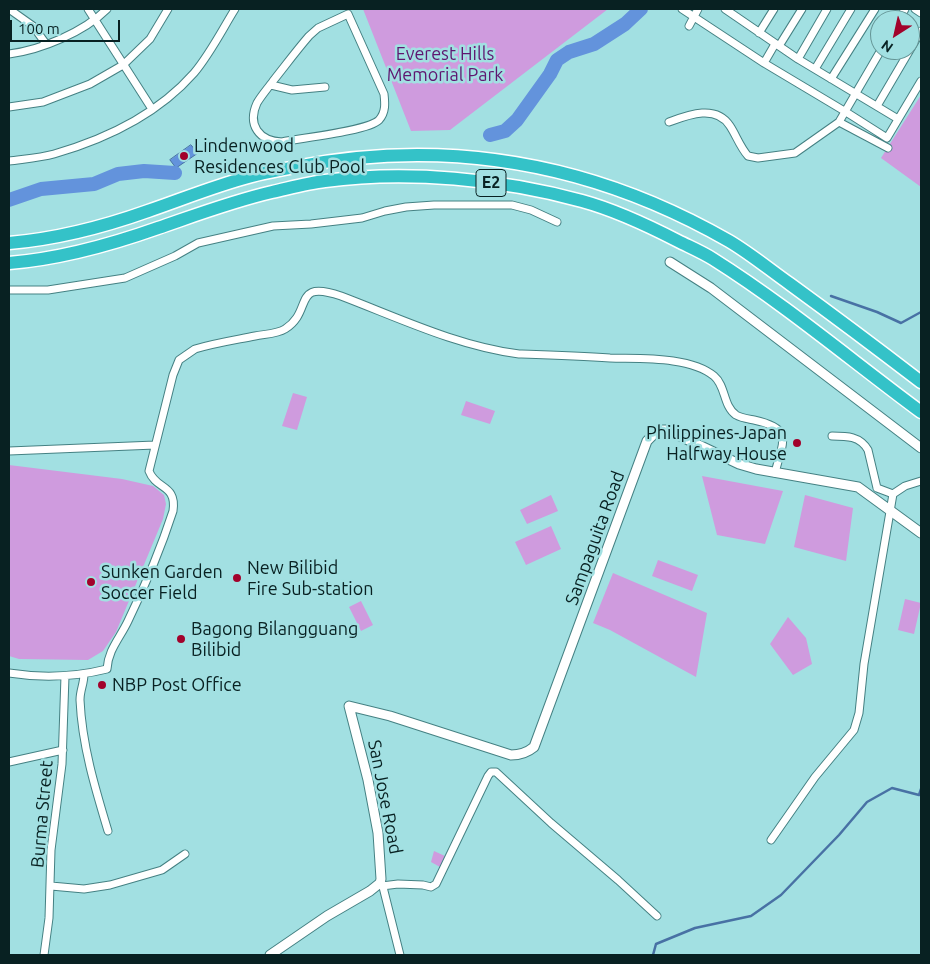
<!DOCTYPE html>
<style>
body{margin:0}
#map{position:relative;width:930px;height:964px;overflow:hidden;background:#a2e0e2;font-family:Ubuntu,sans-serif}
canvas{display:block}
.frame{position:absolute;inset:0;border:10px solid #082122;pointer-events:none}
.north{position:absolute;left:870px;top:10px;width:50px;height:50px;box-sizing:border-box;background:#a2e0e2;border:1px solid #649495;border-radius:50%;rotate:215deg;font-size:14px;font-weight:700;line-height:20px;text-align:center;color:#082122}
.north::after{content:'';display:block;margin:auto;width:18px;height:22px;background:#a2022b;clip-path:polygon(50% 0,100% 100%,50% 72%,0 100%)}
.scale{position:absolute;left:10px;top:20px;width:110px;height:22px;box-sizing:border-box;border:2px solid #082122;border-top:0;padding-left:6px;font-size:15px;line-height:18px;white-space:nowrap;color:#082122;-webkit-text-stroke:4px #a2e0e2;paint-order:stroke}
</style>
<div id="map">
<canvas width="930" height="964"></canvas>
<div class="frame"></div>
<div class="north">N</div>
<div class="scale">100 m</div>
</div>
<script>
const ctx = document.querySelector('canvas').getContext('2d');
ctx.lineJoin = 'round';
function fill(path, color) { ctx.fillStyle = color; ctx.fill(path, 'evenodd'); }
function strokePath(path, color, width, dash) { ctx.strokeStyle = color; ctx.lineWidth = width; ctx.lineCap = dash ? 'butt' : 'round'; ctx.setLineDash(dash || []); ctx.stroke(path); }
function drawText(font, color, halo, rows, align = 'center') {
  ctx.font = font + ' Ubuntu,sans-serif'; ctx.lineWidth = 5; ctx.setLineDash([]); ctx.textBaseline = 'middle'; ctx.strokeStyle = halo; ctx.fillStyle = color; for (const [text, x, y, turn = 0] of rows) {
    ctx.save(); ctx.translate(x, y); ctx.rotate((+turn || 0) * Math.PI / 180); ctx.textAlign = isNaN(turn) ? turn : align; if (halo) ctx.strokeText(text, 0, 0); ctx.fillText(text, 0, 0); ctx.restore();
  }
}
fill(new Path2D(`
 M 363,9 L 608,9 L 450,130 L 411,131 Z
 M 921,95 L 921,187 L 881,158 Z
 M 293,393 L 307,397 L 297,430 L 282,426 Z
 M 466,401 L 495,411 L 490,424 L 461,415 Z
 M 9,465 L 122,479 L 153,486 L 164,495 L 166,504 L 163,519 L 116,632 L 103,651 L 88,660 L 19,659 L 9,656 Z
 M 702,476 L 783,491 L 765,544 L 717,535 Z
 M 551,495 L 558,511 L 527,524 L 520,510 Z
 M 805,495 L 853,508 L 846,561 L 794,547 Z
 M 551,526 L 561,549 L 526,565 L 515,542 Z
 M 658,560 L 698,575 L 692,591 L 652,576 Z
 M 613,573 L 707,613 L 696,677 L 610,630 L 593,623 Z
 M 905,599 L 921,603 L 914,634 L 898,630 Z
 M 361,601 L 373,625 L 361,631 L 349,607 Z
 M 788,617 L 806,638 L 812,664 L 793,675 L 770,644 Z
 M 434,851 L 445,856 L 440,867 L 431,862 Z`), '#cf9bde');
const water = new Path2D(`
 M 191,145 L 198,153 L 176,168 L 170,160 Z`);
fill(water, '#6393dc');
strokePath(water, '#4871a4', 1);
strokePath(new Path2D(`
 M 831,296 L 877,312 L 901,323 L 921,312
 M 653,955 L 656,944 L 695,928 L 751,916 L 781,895 L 839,835 L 867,802 L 892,788 L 919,795 L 921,789`), '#4871a4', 2.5);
strokePath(new Path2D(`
 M 490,135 L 505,131 L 517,120 L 550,74 L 557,60 L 569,52 L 594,44 L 625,24 L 641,9
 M 9,200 L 41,189 L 94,184 L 118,174 L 144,171 L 175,173`), '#6393dc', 14);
const minor = new Path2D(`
 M 9,9 L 33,26 L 46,44
 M 88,9 L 152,109
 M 682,9 L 764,63 L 846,112 L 887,138 L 921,81
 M 725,9 L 798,59 L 898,119
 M 915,9 L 921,13
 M 348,14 L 384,94 C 385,103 386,112 379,120 C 368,131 301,138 282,142 C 259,141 247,125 257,103 C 261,96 268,88 273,81 C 285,66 296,51 309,36 L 318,28 Z
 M 899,20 L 905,9
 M 689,26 L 698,9
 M 759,33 L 774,9
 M 779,46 L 802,9
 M 9,54 C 41,50 84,32 107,9
 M 798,59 L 827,9
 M 764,63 L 775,44
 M 815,69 L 851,9
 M 831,79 L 875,9
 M 271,85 L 292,90 L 325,87
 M 877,106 L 921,31
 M 9,107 L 43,102 L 90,84 L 123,65 L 150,39 L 168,9
 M 669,122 C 688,115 716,104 730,126 C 736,135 740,147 748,156 L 758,158 L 795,153 L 839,122 L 881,50
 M 839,122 L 888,148
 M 9,161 C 23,159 40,158 54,154 C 106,139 158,114 194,73 C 210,54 222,30 235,9
 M 9,290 L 48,290 L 125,278 L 175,256 L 198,243 L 273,226 L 311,224 L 362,218 L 385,211 L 406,207 L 434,205 L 512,205 L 531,210 L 557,222
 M 832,436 C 847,436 860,436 868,450 L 877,488
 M 9,451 L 155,445
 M 877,488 L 893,494
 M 9,673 C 41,678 75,677 107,669 C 108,650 120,638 128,621 C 145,586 161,548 173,511 C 177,484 156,490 149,471 L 173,375 L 179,360 L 195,349 C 215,343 235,340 255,336 C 265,334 277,334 285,329 C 314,311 291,279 341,296 C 399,318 457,346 519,354 C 549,355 580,356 610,358 C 640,359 690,356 714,376 C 726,386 723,406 736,415 C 741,418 749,419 754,420 C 794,429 783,440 775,473
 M 84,674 C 84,684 80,690 80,700 C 82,745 95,788 108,831
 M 9,762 L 63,750
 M 771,840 L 815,777 L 854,730 L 859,713 L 864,664 L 893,494 L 905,486 L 921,481
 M 382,883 L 400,955
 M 51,886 L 84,889 L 110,885 L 162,870 L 185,854
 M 382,886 L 398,884 L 423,885 L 431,887 L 436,884 L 488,776 L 491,772 L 496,772 L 551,823 L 618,880 L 657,916
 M 44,955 L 49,918 L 51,850 L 62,764 L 65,676`);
const tertiary = new Path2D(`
 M 670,262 L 711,288 L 921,448
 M 270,955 L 327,916 L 370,891 L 380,883 L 381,879 L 378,833 L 368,780 L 349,706 L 390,716 L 511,755 C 520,755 528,752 534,747 L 647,441 L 658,430 L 667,430 L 739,464 L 756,469 L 858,487 L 921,533`);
const motorway = new Path2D(`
 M 9,243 C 57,239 103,227 148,211 C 183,199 217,185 252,176 C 266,172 281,170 295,167 C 450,137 593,163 729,241 C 751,254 770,270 790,284 C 834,316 878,349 921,382
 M 9,263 C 59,259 110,245 158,228 C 196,215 233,201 272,192 C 290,188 308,183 325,181 C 407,170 502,179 582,201 C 615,210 647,225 678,241 C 690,247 702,252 713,259 C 786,305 852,361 921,412`);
strokePath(minor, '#458183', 9);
strokePath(tertiary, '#458183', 11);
strokePath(motorway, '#fff', 15);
strokePath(minor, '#fff', 7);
strokePath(tertiary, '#fff', 9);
strokePath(motorway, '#34c2c8', 12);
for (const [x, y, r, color] of [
 [184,156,5,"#a2022b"],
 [797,443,5,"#a2022b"],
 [237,578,5,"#a2022b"],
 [91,582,5,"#a2022b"],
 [181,639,5,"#a2022b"],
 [102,685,5,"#a2022b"]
]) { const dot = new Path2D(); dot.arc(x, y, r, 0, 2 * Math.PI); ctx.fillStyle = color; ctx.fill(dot); strokePath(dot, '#a2e0e2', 2); }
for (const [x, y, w] of [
 [491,183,30]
]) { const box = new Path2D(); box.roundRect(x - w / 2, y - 13.5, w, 27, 4); ctx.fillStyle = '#a2e0e2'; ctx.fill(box); strokePath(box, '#082122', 1); }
drawText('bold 16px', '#082122', null, [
 ["E2",491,183]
]);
drawText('18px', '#5f1770', '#a2e0e2', [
 ["Everest Hills",445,54],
 ["Memorial Park",445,75]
]);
drawText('18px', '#082122', '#a2e0e2', [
 ["Lindenwood",194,146],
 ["Residences Club Pool",194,167],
 ["Philippines-Japan",787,433,"right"],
 ["Halfway House",787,454,"right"],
 ["New Bilibid",247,568],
 ["Fire Sub-station",247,589],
 ["Sunken Garden",101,572],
 ["Soccer Field",101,593],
 ["Bagong Bilangguang",191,629],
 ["Bilibid",191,650],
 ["NBP Post Office",112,685]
], 'left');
drawText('18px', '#082122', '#a2e0e2', [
 ["Sampaguita Road",595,538,-70],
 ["San Jose Road",385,797,79],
 ["Burma Street",42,814,-85]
]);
</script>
